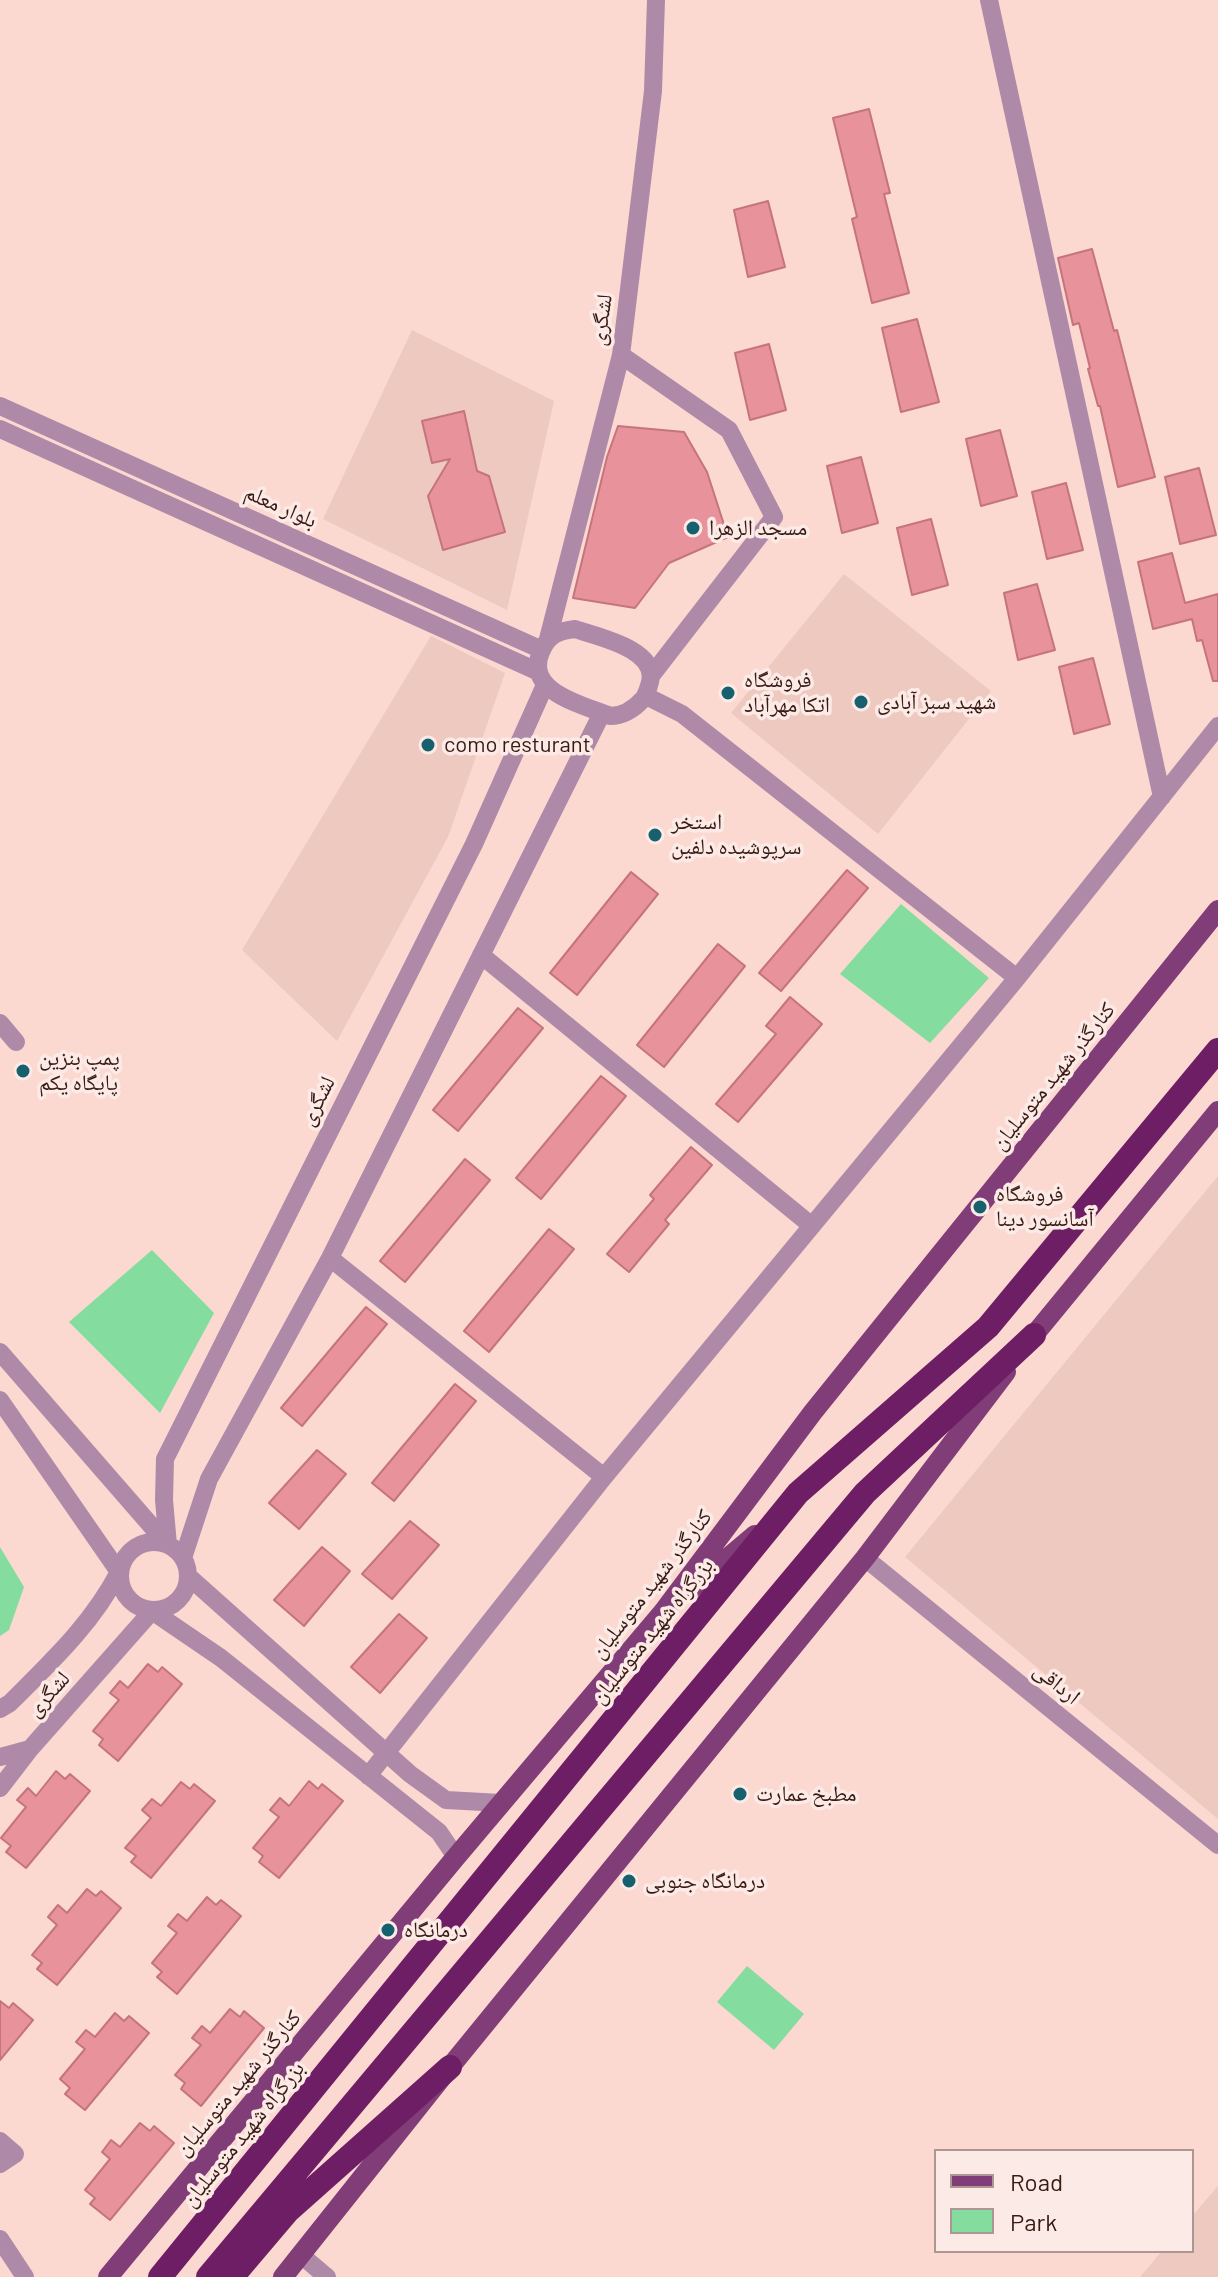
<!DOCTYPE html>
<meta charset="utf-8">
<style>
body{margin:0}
#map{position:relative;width:1218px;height:2277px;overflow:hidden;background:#fbd8d0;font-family:Barlow,sans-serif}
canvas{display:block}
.legend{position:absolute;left:934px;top:2149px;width:260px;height:104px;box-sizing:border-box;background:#fceae6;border:2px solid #ae9692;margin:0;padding:10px 14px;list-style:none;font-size:24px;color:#381913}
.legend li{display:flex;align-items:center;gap:16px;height:40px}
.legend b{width:40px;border:2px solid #ae9692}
</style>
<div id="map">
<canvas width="1218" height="2277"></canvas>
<ul class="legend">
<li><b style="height:10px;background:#803d77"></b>Road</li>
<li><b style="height:22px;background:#84dc9f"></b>Park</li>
</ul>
</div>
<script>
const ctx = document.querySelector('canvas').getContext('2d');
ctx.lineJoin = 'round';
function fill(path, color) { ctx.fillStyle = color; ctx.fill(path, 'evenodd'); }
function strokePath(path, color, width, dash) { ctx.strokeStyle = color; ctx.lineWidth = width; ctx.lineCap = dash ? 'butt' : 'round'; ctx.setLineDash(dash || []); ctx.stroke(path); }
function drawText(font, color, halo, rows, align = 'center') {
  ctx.font = font + ' Barlow,"Noto Naskh Arabic",sans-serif'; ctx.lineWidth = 7; ctx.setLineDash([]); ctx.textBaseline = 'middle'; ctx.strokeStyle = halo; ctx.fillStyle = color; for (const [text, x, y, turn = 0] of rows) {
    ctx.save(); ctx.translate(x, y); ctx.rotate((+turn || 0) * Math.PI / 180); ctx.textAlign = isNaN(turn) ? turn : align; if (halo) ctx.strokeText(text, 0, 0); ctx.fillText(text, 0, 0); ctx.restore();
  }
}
fill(new Path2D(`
 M 412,330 L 554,401 L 507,610 L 323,519 Z
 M 844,574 L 991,691 L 878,834 L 731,713 Z
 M 431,636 L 505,673 L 448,837 L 337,1041 L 242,950 Z
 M 1218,1176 L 1218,1819 L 905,1557 Z
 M 1218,2186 L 1218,2277 L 1140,2277 L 1162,2251 L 1192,2251 L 1192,2216 Z`), '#eec9c0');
fill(new Path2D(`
 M 901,904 L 989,978 L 930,1043 L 840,974 Z
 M 152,1250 L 214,1313 L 160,1413 L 69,1322 Z
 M 0,1547 L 24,1587 L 9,1630 L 0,1636 Z
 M 747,1966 L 804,2014 L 774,2050 L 717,2002 Z`), '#84dc9f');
const building = new Path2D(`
 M 869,109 L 890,193 L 884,194 L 909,293 L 872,303 L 852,219 L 857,217 L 833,118 Z
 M 768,201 L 785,267 L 748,277 L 734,210 Z
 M 1092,249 L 1114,331 L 1117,330 L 1155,477 L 1118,487 L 1100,406 L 1098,406 L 1088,369 L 1090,368 L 1079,323 L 1073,325 L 1058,258 Z
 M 917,319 L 939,402 L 901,412 L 882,328 Z
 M 769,344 L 786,410 L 750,420 L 735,353 Z
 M 464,411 L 477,471 L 489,476 L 505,532 L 443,550 L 428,496 L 450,459 L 432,463 L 422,421 Z
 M 618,426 L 684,432 L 707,472 L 728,537 L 669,563 L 635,608 L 573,598 L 607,457 Z
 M 1000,430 L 1017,496 L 981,506 L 966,439 Z
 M 861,457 L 878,523 L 842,533 L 827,466 Z
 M 1199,468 L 1216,535 L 1180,544 L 1165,477 Z
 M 1066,483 L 1083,550 L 1047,559 L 1032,492 Z
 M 931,519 L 948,585 L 912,595 L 897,528 Z
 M 1172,553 L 1185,603 L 1218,594 L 1218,681 L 1213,681 L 1202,640 L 1197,641 L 1192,619 L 1153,629 L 1138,562 Z
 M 1037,584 L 1055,650 L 1018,660 L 1004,593 Z
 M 1093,658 L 1110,724 L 1074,734 L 1059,667 Z
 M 847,870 L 868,888 L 781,991 L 759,973 Z
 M 631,872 L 658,894 L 577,995 L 550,973 Z
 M 718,944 L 745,966 L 664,1067 L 637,1045 Z
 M 790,997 L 822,1024 L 738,1122 L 716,1104 L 776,1034 L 766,1026 Z
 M 518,1008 L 543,1028 L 458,1131 L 433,1110 Z
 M 601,1076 L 626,1096 L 541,1199 L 516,1178 Z
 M 691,1147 L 712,1165 L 665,1220 L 669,1224 L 629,1272 L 607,1254 L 654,1199 L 650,1195 Z
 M 465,1159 L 490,1180 L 405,1282 L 380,1261 Z
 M 549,1229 L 574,1249 L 489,1352 L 464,1331 Z
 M 366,1307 L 387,1324 L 302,1426 L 281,1408 Z
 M 455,1384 L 476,1401 L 394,1501 L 372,1483 Z
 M 317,1450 L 346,1474 L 299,1529 L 269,1503 Z
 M 410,1521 L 439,1545 L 392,1599 L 362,1574 Z
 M 322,1547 L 350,1571 L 304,1626 L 274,1600 Z
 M 399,1614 L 427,1638 L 380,1693 L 351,1667 Z
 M 148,1664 L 158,1672 L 162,1667 L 182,1684 L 118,1761 L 99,1745 L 103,1739 L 93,1731 L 119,1700 L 110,1693 L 120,1681 L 128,1688 Z
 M 56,1771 L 65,1779 L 70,1774 L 90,1791 L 26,1868 L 6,1852 L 11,1846 L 1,1838 L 26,1807 L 17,1800 L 28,1788 L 36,1796 Z
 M 309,1781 L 318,1789 L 322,1784 L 343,1801 L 279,1878 L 259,1862 L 263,1856 L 253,1848 L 279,1817 L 270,1810 L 280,1798 L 289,1806 Z
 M 181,1782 L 190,1789 L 194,1784 L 215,1801 L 151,1878 L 131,1862 L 136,1856 L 125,1848 L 151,1818 L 142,1810 L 152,1799 L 161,1806 Z
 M 87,1889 L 96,1896 L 101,1891 L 121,1908 L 57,1985 L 37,1969 L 42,1963 L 32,1955 L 57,1925 L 48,1917 L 58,1905 L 67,1913 Z
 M 207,1897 L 216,1905 L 221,1900 L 241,1916 L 177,1994 L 157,1977 L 162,1972 L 152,1963 L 177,1933 L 168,1926 L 178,1914 L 187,1921 Z
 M 0,2001 L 9,2008 L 13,2003 L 33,2020 L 0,2060 Z
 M 230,2009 L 240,2017 L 244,2011 L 264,2028 L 201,2106 L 181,2089 L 185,2083 L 175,2075 L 201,2045 L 192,2038 L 202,2026 L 210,2033 Z
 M 115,2013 L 124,2021 L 129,2016 L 149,2033 L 85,2110 L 65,2094 L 70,2088 L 60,2079 L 85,2049 L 76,2042 L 86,2030 L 95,2037 Z
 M 140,2123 L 150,2131 L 154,2126 L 174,2143 L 110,2220 L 90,2204 L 95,2198 L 85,2190 L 110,2159 L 102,2152 L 111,2140 L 120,2147 Z`);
fill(building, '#e8939c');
strokePath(building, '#c5747e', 2);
strokePath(new Path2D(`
 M 989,0 L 1162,797
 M 621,355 L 729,430 L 774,517 L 651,676
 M 0,406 L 542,650
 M 0,429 L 539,672
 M 575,629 C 598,637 658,649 650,682 C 648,689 647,694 643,699 C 634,709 624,716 610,716 C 584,705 524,692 541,652 C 548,635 558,631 575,629 Z
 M 548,639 L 621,355 L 653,91 L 656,0
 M 646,696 L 682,714 L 1017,978
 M 481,955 L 812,1226
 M 0,1023 L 16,1042
 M 330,1258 L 604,1477
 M 0,1352 L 168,1545
 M 0,1400 L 119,1572 C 92,1624 51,1662 10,1703 L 0,1709
 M120 1576a34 34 0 1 1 68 0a34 34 0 1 1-68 0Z
 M 168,1545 L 164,1500 L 165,1459 L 474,844 L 545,685
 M 183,1558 L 209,1479 L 330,1258 L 602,713
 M 865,1558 L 1218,1845
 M 188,1576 L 410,1774 L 446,1800 L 501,1803
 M 0,1757 L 30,1749 L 152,1611 L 221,1658 L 439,1832 L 456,1857
 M 368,1776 L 604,1477 L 1017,978 L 1218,726
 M 0,1788 L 30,1749
 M 0,2141 L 15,2154 L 0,2164
 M 0,2239 L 25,2277
 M 301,2255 L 327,2277`), '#af89a8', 18);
strokePath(new Path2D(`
 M 1025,1346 L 1218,1111
 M 691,1589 L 755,1535
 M 108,2277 L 456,1857 L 663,1612 L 813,1412 L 1218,910
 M 283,2277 L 450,2067 L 865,1558 L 1006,1372`), '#803d77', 20);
strokePath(new Path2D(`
 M 160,2277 L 798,1493 L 988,1327 L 1218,1050
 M 208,2277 L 865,1493 L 1034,1335
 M 232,2277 L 288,2211 L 450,2067`), '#6e1e65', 24);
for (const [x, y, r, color] of [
 [693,528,8,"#17616f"],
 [728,693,8,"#17616f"],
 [861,702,8,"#17616f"],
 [428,745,8,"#17616f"],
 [655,835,8,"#17616f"],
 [23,1071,8,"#17616f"],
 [980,1207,8,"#17616f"],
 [740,1794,8,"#17616f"],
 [629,1881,8,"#17616f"],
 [388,1930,8,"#17616f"]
]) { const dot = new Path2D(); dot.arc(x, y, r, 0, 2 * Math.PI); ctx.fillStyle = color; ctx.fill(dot); strokePath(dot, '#fceae6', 3); }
drawText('22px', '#381913', '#fceae6', [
 ["لشگری",601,320,-82],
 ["بلوار معلم",281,506,24],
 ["کنارگذر شهید متوسلیان",1053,1076,-51],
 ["لشگری",317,1101,-63],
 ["کنارگذر شهید متوسلیان",651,1584,-52],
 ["بزرگراه شهید متوسلیان",652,1631,-51],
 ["ارداقی",1057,1683,39],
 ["لشگری",48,1694,-48],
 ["کنارگذر شهید متوسلیان",238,2083,-50],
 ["بزرگراه شهید متوسلیان",243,2134,-51]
]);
drawText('22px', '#381913', '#fceae6', [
 ["مسجد الزهرا",709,528],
 ["فروشگاه",744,680],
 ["اتکا مهرآباد",744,705],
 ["شهید سبز آبادی",877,702],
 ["como resturant",444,745],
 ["استخر",671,822],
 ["سرپوشیده دلفین",671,847],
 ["پمپ بنزين",39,1058],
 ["پايگاه يكم",39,1083],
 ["فروشگاه",996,1194],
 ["آسانسور دینا",996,1219],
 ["مطبخ عمارت",756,1794],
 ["درمانگاه جنوبی",645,1881],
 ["درمانگاه",404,1930]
], 'left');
</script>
